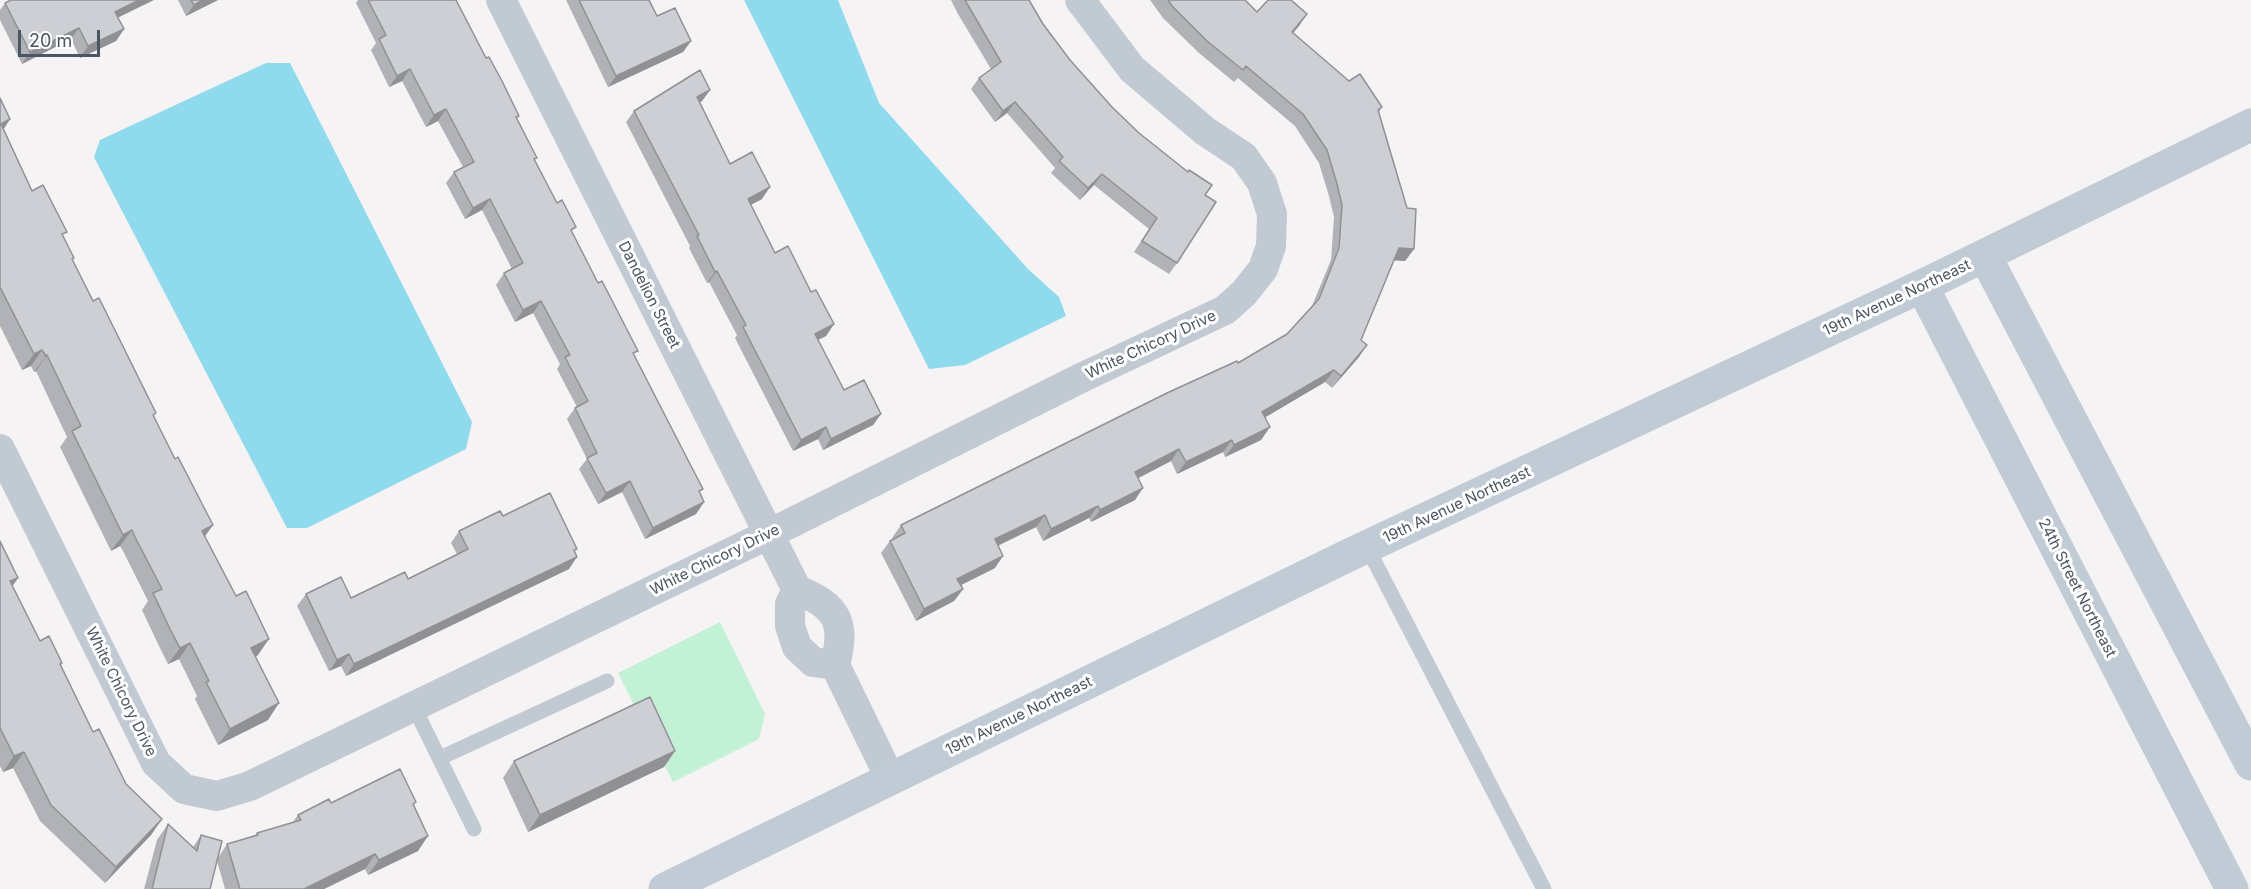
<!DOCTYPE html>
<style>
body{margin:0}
#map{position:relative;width:2251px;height:889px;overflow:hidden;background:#f5f3f3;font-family:Inter,sans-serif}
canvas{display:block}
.scale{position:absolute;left:18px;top:30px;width:82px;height:27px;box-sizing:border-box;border:3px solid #4a5661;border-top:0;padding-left:8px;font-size:18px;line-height:21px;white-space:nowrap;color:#4a5661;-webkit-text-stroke:4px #fff;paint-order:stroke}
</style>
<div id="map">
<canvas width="2251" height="889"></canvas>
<div class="scale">20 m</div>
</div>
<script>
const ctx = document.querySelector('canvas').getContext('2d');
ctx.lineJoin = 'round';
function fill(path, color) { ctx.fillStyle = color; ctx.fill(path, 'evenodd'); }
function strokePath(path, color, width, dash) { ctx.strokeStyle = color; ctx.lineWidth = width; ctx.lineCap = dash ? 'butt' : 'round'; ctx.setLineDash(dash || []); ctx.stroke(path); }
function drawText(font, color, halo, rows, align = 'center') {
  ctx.font = font + ' Inter,sans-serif'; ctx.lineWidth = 6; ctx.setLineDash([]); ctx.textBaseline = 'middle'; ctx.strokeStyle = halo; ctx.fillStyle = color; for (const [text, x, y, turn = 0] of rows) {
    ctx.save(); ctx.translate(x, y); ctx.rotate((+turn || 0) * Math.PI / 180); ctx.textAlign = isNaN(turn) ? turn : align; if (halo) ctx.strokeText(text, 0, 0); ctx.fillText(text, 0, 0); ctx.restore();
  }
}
fill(new Path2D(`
 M 720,622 L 765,714 L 759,739 L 673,782 L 618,673 Z`), '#c3f1d5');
fill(new Path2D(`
 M 744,0 L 838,0 L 879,103 L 1028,269 L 1059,297 L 1066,316 L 965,365 L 929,369 Z
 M 266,63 L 290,63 L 472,422 L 466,449 L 307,528 L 287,528 L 94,157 L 100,140 Z`), '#90daee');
strokePath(new Path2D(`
 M 1367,547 L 1544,889
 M 414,707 L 474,829
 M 440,758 L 607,681`), '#c1cad2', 15);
strokePath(new Path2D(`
 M 501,0 L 797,590 C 838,606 846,623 835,665 L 890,778
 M 0,449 L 156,763 L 184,789 L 217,796 L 250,786 L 769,534 L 1083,377 L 1225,310 L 1244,293 L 1263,269 L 1271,246 L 1272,214 L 1262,183 L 1244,157 L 1205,131 L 1132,69 L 1080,0
 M 797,590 L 790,604 L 790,626 L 797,647 L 813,662 L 835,665`), '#c1cad2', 30);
strokePath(new Path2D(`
 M 1985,256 L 2251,764
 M 1922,286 L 2232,889
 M 665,889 L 1349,555 L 1922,286 L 2251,125`), '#c1cbd6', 33);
fill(new Path2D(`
 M 178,0 L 218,0 L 186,16 Z
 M 358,0 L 456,0 L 486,58 L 519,116 L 517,119 L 535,160 L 634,355 L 704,502 L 696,514 L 645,539 L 622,492 L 598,504 L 579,469 L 587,459 L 567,419 L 575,408 L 577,407 L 557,369 L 560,364 L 533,313 L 515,322 L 496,285 L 504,273 L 512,269 L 482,210 L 465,219 L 446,183 L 454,172 L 463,167 L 438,121 L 426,127 L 402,81 L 389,87 L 371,50 L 376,43 L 356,3 Z
 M 566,0 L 649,0 L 657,16 L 691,41 L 683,52 L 608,87 Z
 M 951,0 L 1029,0 L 1043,24 L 1070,60 L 1112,107 L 1205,195 L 1177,263 L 1169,274 L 1134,252 L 1149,229 L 1094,185 L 1080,200 L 1051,173 L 1055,168 L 1007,113 L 995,122 L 971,89 L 979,78 L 991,69 L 958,14 Z
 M 1150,0 L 1245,0 L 1257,12 L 1299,26 L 1293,33 L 1349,81 L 1382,107 L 1379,112 L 1414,249 L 1405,261 L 1393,260 L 1361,340 L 1359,357 L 1332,388 L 1325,382 L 1265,417 L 1270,427 L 1261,440 L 1225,457 L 1223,452 L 1177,474 L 1171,461 L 1138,478 L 1135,500 L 1091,522 L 1089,518 L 1043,541 L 1036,527 L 998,546 L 995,568 L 961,585 L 963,589 L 954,601 L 916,621 L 881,553 L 890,541 L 893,539 L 892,538 L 901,525 L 1238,363 L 1287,334 L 1312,306 L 1331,260 L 1334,217 L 1329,196 L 1319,163 L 1295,126 L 1238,78 L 1234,82 L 1199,53 L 1163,18 Z
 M 5,3 L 118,18 L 124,29 L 116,41 L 80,58 L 71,39 L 22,64 L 0,20 L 0,10 Z
 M 710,90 L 702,101 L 700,102 L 730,164 L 762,199 L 751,205 L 775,253 L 811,292 L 834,324 L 826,336 L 818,340 L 844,390 L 881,414 L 873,425 L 823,450 L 818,439 L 793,451 L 735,338 L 737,335 L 709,282 L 707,283 L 689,248 L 690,246 L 626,122 L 634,111 Z
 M 0,98 L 10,119 L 4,129 L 32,191 L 64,237 L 72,260 L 93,301 L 156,413 L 154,416 L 205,536 L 258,655 L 256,657 L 268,720 L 218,745 L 195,699 L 197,696 L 179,659 L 168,664 L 159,646 L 142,610 L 148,601 L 124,553 L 120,546 L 111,551 L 60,447 L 67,437 L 36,371 L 34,372 L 31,366 L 22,370 L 0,326 Z
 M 503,516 L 575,552 L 569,569 L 346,676 L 341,666 L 329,671 L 297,606 L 306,594 L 351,598 L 408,579 L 457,554 L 451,543 L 459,531 Z
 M 0,541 L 18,578 L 12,586 L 40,641 L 62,663 L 61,665 L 93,732 L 126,784 L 162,819 L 151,835 L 105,883 L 40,821 L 13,768 L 3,772 L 0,766 Z
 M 675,751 L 664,767 L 528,832 L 503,778 L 514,761 Z
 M 416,802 L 414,805 L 418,851 L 368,875 L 365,869 L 324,889 L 225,889 L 217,861 L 210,889 L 144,889 L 157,840 L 168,824 L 193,847 L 201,835 L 218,858 L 227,844 L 255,835 L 257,833 L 292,823 L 298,815 L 331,803 Z`), '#b0b2b7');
fill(new Path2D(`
 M 139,0 L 154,0 L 107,23 L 115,12 Z
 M 203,0 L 218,0 L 186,16 L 194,5 Z
 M 1307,14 L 1299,26 L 1283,45 L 1292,32 Z
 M 79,28 L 71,39 L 22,64 L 30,52 Z
 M 124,29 L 116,41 L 80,58 L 88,46 Z
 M 691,41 L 683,52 L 608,87 L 616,76 Z
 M 410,69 L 402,81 L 389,87 L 397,76 Z
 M 710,90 L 702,101 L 689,108 L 697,97 Z
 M 1015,102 L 1007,113 L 995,122 L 1003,111 Z
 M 446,109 L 438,121 L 426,127 L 434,115 Z
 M 10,119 L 0,134 L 1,124 Z
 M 1102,174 L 1094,185 L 1080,200 L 1088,188 Z
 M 770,187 L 762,199 L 740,210 L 748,199 Z
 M 490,199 L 482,210 L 465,219 L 473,208 Z
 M 1399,248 L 1414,249 L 1405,261 L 1390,260 Z
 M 717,271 L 709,282 L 707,283 L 715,272 Z
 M 541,301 L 533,313 L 515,322 L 523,310 Z
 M 834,324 L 826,336 L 807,345 L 815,334 Z
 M 1367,345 L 1359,357 L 1332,388 L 1341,376 Z
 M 42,350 L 31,366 L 22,370 L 34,354 Z
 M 47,355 L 36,371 L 34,372 L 46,356 Z
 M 1334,370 L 1325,382 L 1254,424 L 1262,412 Z
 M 881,414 L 873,425 L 823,450 L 831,439 Z
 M 826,427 L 818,439 L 793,451 L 801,440 Z
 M 1270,427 L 1261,440 L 1225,457 L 1234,445 Z
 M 1232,440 L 1223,452 L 1177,474 L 1186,462 Z
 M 1179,449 L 1171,461 L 1127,484 L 1135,472 Z
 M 630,481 L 622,492 L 598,504 L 606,493 Z
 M 1143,488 L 1135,500 L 1091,522 L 1100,510 Z
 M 704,502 L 696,514 L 645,539 L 653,528 Z
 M 1098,506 L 1089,518 L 1043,541 L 1051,529 Z
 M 1045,515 L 1036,527 L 986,551 L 995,539 Z
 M 213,525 L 201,542 L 202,531 Z
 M 132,530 L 120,546 L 111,551 L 123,535 Z
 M 1003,556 L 995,568 L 949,591 L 957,579 Z
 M 577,557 L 569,569 L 346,676 L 354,664 Z
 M 18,578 L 7,594 L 10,581 Z
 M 963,589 L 954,601 L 916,621 L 924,609 Z
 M 269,639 L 258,655 L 240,664 L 251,648 Z
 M 190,643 L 179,659 L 168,664 L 180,648 Z
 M 349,654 L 341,666 L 329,671 L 337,660 Z
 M 279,703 L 268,720 L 218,745 L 230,729 Z
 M 675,751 L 664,767 L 528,832 L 540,815 Z
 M 24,752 L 13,768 L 3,772 L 14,756 Z
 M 162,819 L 151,835 L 105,883 L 116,867 Z
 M 428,836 L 418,851 L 368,875 L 379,860 Z
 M 375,854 L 365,869 L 324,889 L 304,889 Z`), '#909195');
const building = new Path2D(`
 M 11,0 L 139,0 L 115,12 L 124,29 L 88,46 L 79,28 L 30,52 L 5,3 Z
 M 191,0 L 203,0 L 194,5 Z
 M 368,0 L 456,0 L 486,58 L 489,57 L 502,81 L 519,116 L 516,117 L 537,158 L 534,159 L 557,203 L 562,200 L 576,227 L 571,230 L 598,283 L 602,281 L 638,351 L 633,353 L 690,464 L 703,489 L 699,491 L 704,502 L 653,528 L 630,481 L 606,493 L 587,458 L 597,453 L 575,408 L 588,401 L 565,357 L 570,355 L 541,301 L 523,310 L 504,273 L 523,263 L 490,199 L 473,208 L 454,172 L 474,162 L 446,109 L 434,115 L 410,69 L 397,76 L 379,39 L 386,35 Z
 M 579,0 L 649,0 L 657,16 L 675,8 L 691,41 L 616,76 Z
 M 965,0 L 1029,0 L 1043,24 L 1070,60 L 1112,107 L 1139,133 L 1188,172 L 1189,170 L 1212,185 L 1205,195 L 1216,202 L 1177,263 L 1142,241 L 1157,218 L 1102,174 L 1088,188 L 1059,161 L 1063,157 L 1015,102 L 1003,111 L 979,78 L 1001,62 Z
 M 1168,0 L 1245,0 L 1257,12 L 1268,0 L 1291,0 L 1307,14 L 1292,32 L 1349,81 L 1360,74 L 1382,107 L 1378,110 L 1407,208 L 1416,209 L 1414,249 L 1399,248 L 1361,340 L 1367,345 L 1341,376 L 1334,370 L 1262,412 L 1270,427 L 1234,445 L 1232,440 L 1186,462 L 1179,449 L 1135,472 L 1143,488 L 1100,510 L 1098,506 L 1051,529 L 1045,515 L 995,539 L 1003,556 L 957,579 L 963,589 L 924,609 L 890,541 L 905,533 L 901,525 L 1167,393 L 1237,361 L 1238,363 L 1287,334 L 1319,299 L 1339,248 L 1342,205 L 1337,184 L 1327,150 L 1303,114 L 1246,66 L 1243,70 L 1207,41 L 1172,6 Z
 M 700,70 L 710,90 L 697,97 L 730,164 L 752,152 L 770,187 L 748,199 L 775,253 L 788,246 L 811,292 L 816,290 L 834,324 L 815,334 L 844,390 L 864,380 L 881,414 L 831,439 L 826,427 L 801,440 L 743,327 L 746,325 L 717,271 L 715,272 L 697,236 L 699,235 L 634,111 Z
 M 0,98 L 10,119 L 1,124 L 32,191 L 43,185 L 67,232 L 62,234 L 74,258 L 72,259 L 93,301 L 99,298 L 156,413 L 153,415 L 175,459 L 178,457 L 213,525 L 202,531 L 236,596 L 246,591 L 269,639 L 251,648 L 279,703 L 230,729 L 206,682 L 209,681 L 190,643 L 180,648 L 170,629 L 153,593 L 162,589 L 135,537 L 132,530 L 123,535 L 72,431 L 81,426 L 47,355 L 46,356 L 42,350 L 34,354 L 0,287 Z
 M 550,493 L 577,549 L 574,550 L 577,557 L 354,664 L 349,654 L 337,660 L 306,594 L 341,577 L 351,598 L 405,572 L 408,579 L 468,549 L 459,531 L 500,511 L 503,516 Z
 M 0,541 L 18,578 L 10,581 L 40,641 L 49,636 L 62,663 L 60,664 L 93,732 L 99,729 L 126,784 L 162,819 L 116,867 L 51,805 L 24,752 L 14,756 L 0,728 Z
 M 650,697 L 675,751 L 540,815 L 514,761 Z
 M 400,769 L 416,802 L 413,804 L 428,836 L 379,860 L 375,854 L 304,889 L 240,889 L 227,844 L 258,835 L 257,833 L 301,820 L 298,815 L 329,799 L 331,803 Z
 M 168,824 L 197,851 L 201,835 L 222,841 L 210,889 L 152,889 Z`);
fill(building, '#cdcfd5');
strokePath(building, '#909195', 1.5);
drawText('15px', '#4a5661', '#fff', [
 ["Dandelion Street",649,295,63],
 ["19th Avenue Northeast",1897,298,-25],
 ["White Chicory Drive",1151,345,-25],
 ["19th Avenue Northeast",1457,505,-25],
 ["White Chicory Drive",715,560,-26],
 ["24th Street Northeast",2077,588,63],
 ["White Chicory Drive",121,692,64],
 ["19th Avenue Northeast",1019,716,-26]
]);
</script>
